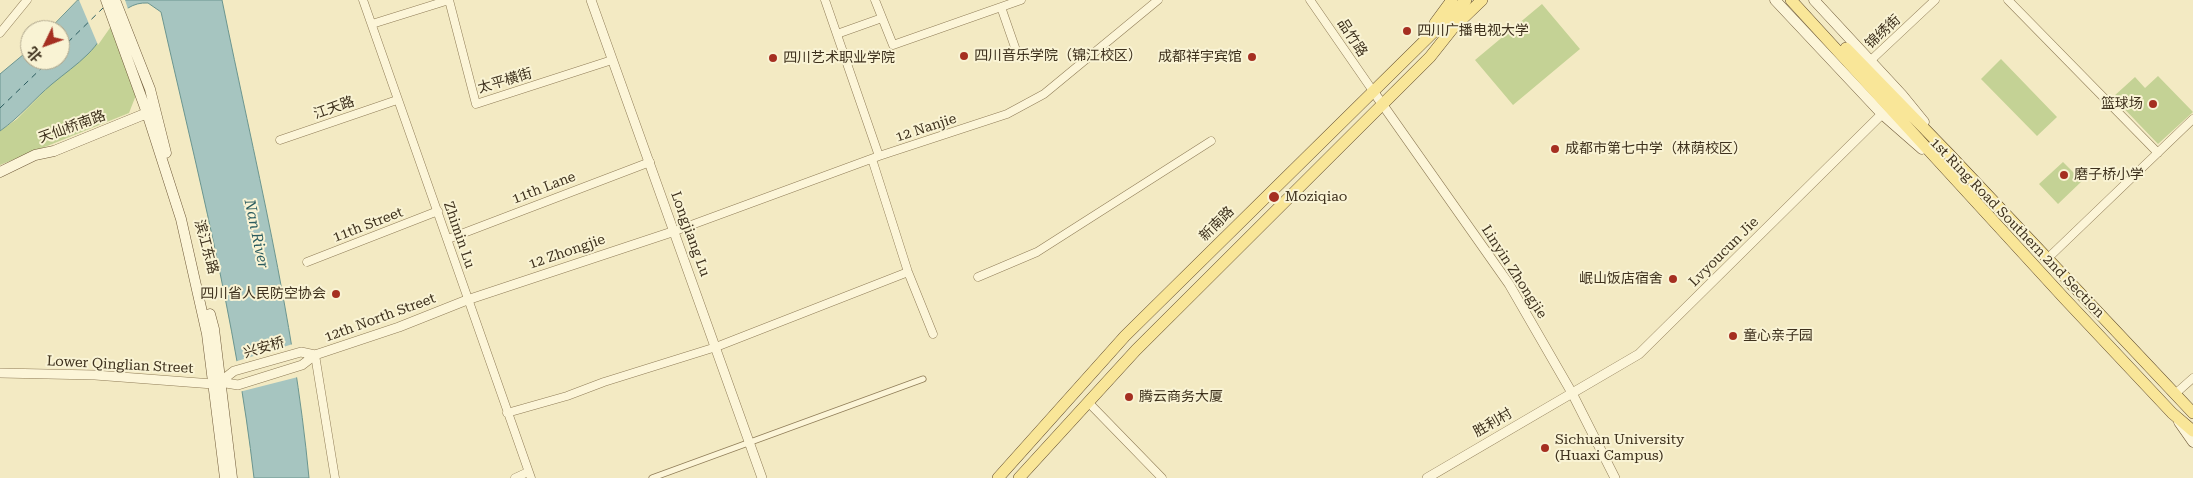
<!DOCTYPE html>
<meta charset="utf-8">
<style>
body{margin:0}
#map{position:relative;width:2193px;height:478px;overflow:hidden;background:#f3eac3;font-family:"Roboto Serif","Noto Sans SC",serif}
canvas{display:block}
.north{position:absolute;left:20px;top:20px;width:50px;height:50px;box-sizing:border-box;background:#f9f3d4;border:1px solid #aea58b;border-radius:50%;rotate:228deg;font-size:14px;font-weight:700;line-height:20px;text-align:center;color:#3e311d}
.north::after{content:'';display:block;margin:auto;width:18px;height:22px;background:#a52f21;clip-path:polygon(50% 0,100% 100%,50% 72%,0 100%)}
</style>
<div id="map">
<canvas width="2193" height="478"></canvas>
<div class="north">北</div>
</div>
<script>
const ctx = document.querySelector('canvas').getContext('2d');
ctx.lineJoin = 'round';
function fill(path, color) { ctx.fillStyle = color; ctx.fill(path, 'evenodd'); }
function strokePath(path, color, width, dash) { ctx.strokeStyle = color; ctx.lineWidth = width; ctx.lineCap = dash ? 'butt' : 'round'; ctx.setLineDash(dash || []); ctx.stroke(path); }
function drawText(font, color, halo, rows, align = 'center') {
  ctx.font = font + ' "Roboto Serif","Noto Sans SC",serif'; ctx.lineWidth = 4; ctx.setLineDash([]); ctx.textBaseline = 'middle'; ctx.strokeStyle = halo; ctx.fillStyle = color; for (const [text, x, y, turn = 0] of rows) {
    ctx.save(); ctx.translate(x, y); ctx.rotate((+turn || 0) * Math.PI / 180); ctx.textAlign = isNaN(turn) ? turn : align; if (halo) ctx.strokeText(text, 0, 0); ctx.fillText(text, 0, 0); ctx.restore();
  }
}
fill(new Path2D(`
 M 1542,4 L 1580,49 L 1513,105 L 1475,60 Z
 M 111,23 L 138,90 L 129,113 L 0,165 L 0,131 L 17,119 Z
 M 2001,59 L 2057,117 L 2037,136 L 1981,79 Z
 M 2158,76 L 2193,112 L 2158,144 L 2113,97 L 2135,77 L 2145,88 Z
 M 2063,162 L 2082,181 L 2058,204 L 2039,184 Z`), '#c4d295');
const water = new Path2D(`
 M 78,0 L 222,0 C 254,158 294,317 309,478 L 254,478 C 236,320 196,167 161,12 L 148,3 C 118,1 106,37 88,54 C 77,65 64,74 52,84 C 34,99 20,117 0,131 L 0,74 L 30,49 L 30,60 L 60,60 L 60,30 L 49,30 Z`);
fill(water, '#a6c5c0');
strokePath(water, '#6b958f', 1);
fill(new Path2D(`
 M 79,0 L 125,0 L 129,12 L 112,25 L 98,45 Z
 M 293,344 L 298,377 L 239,392 L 234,362 Z`), '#f3eac3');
strokePath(new Path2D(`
 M 60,50 L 104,7
 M 0,108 L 50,60`), '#2b5c5f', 1, [6, 5]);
const pedestrian = new Path2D(`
 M 652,478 L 923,379`);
const minor = new Path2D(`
 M 363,0 L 531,478
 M 449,0 L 476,104 L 612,60
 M 825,0 L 879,156
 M 875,0 L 893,45 L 1021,0
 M 1310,0 L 1373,91
 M 2008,0 L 2158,153
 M 1001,7 L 1018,56
 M 372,24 L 449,0
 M 0,33 L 27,0
 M 837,34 L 882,18
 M 1870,61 L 1935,0
 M 280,140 L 397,100
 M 872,159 L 908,272 L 933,334
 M 675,231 L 879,156 L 1007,114 L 1044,94 L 1158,0
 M 448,239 L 650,162
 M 2047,259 L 2193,119
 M 307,262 L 438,211
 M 978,277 L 1037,252 L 1211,141
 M 315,355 L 335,478
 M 2175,394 L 2193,378
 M 1088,402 L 1162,478
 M 507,413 L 567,396 L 604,382 L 716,347 L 908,272
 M 515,478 L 528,472`);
const tertiary = new Path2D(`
 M 591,0 L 762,478
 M 1373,91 L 1509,284 L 1572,393 L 1615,478
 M 0,373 L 95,375 L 213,384 L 220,382 L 234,371 L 301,352 L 315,355 L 399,327 L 467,300 L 675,231
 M 220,382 L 238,385 L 302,365 L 315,355
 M 1427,478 L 1639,354 L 1882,114`);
const secondary = new Path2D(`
 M 106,0 L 147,113 L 181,219 L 207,334 L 225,478
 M 115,0 L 150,89 L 166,153
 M 1775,0 L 1882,114 L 1922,149
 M 1814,0 L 1902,95 L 1924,122
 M 0,172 L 35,155 L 54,151 L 152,111
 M 210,314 L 214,329 L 232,478
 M 2179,422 L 2193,442`);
const primary = new Path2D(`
 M 1791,0 L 2064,298 L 2172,413 L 2193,431
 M 1435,23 L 1452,0
 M 1846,48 L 1949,154 L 2193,413
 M 998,478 L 1125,336 L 1466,0
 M 1019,478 L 1136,350 L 1430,57 L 1453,28 L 1482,0`);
strokePath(pedestrian, '#8f7c57', 7);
strokePath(minor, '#8f7c57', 9);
strokePath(tertiary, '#8f7c57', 10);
strokePath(secondary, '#715c3b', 11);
strokePath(primary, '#5d482c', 12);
strokePath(pedestrian, '#fcf5d8', 5.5);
strokePath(minor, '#fcf5d8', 8);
strokePath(tertiary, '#fcf5d8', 9);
strokePath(secondary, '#fcf5d8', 10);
strokePath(primary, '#f9e698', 11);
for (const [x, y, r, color] of [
 [1407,31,5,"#a52f21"],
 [964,56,5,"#a52f21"],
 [1252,57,5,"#a52f21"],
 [773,58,5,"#a52f21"],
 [2153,104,5,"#a52f21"],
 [1555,149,5,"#a52f21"],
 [2064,175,5,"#a52f21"],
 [1274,197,6,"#a52f21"],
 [1673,279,5,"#a52f21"],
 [336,294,5,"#a52f21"],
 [1733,336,5,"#a52f21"],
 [1129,397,5,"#a52f21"],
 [1545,448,5,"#a52f21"]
]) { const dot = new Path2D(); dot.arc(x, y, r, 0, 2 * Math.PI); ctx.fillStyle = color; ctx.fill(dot); strokePath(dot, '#f9f3d4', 2); }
drawText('14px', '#3e311d', '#f9f3d4', [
 ["四川广播电视大学",1417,31],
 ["四川音乐学院（锦江校区）",974,56],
 ["成都祥宇宾馆",1242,57,"right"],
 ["四川艺术职业学院",783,58],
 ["篮球场",2143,104,"right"],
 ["成都市第七中学（林荫校区）",1565,149],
 ["磨子桥小学",2074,175],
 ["Moziqiao",1285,197],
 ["岷山饭店宿舍",1663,279,"right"],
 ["四川省人民防空协会",326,294,"right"],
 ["童心亲子园",1743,336],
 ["腾云商务大厦",1139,397],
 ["Sichuan University",1555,440],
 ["(Huaxi Campus)",1555,456]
], 'left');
drawText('14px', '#3e311d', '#f9f3d4', [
 ["锦绣街",1883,32,-43],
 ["品竹路",1352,38,57],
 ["太平横街",505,81,-16],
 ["江天路",334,108,-19],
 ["天仙桥南路",72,127,-20],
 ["12 Nanjie",926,128,-18],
 ["11th Lane",544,188,-21],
 ["新南路",1217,224,-45],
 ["11th Street",368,225,-21],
 ["1st Ring Road Southern 2nd Section",2017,228,46],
 ["Longjiang Lu",690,234,70],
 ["Zhimin Lu",459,235,71],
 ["滨江东路",206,247,75],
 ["12 Zhongjie",567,252,-19],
 ["Lvyoucun Jie",1724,252,-45],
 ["Linyin Zhongjie",1514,272,57],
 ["12th North Street",380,318,-20],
 ["兴安桥",264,348,-16],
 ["Lower Qinglian Street",120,365,3],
 ["胜利村",1493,423,-30]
]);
drawText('italic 15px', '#2b5c5f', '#f9f3d4', [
 ["Nan River",256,234,78]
]);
</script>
